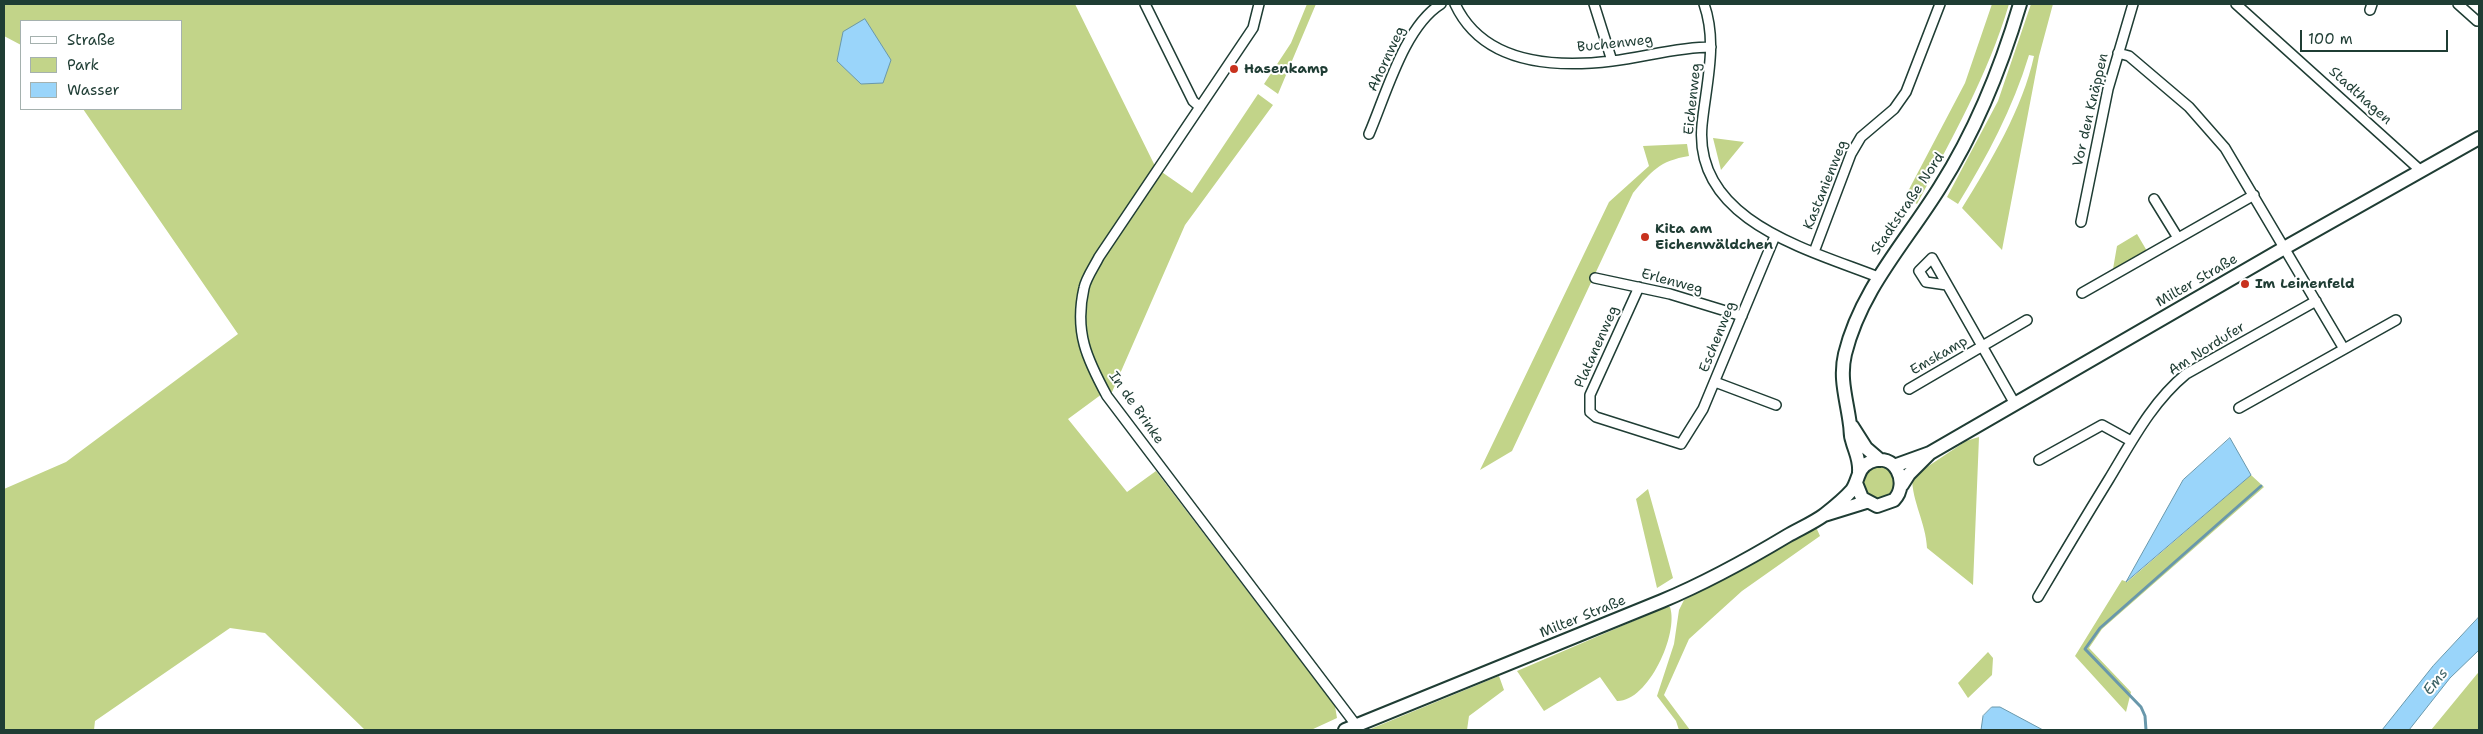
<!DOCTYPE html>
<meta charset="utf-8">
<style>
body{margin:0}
#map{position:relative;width:2483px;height:734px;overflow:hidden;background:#fff;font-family:"Shantell Sans",sans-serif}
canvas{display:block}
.frame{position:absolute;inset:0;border:5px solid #1f3d34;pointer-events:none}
.legend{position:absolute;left:20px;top:20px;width:162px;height:90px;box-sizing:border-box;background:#fff;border:1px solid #a5b1ae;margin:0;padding:6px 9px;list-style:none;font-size:15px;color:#1f3d34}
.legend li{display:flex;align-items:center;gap:10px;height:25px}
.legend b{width:25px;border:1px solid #a5b1ae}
.scale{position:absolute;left:2300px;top:30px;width:148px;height:22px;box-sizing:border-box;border:2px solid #1f3d34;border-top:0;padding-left:6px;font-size:15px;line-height:18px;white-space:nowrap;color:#1f3d34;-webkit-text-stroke:4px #fff;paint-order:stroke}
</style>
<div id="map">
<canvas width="2483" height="734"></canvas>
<div class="frame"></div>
<ul class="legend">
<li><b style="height:6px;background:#fff"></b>Straße</li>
<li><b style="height:14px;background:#c2d489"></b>Park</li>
<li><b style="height:14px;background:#9ad5fa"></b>Wasser</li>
</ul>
<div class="scale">100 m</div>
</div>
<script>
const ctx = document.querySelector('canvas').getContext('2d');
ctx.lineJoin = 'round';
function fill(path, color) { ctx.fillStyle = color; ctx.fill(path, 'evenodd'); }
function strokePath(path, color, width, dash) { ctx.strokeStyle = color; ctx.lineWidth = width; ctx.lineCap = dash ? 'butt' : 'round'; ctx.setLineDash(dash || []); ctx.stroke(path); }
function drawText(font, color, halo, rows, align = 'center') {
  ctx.font = font + ' "Shantell Sans",sans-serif'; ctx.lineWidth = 4; ctx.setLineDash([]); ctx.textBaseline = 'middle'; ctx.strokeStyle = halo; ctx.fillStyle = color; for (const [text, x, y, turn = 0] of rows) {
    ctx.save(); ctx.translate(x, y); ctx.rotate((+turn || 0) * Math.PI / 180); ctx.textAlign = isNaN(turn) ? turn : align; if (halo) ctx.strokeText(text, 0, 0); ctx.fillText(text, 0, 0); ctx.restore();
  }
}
fill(new Path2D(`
 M 4,4 L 1075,4 L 1156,168 L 1192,193 L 1258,94 L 1273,105 L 1185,225 L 1112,392 L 1102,394 L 1068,419 L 1127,492 L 1156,471 L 1335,706 L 1337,718 L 1311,730 L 365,730 L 265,633 L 230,628 L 95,721 L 94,730 L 4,730 L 4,489 L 66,462 L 238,334 L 83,109 L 181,109 L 181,21 L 21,21 L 21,45 L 4,36 Z
 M 1307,4 L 1316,4 L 1278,94 L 1264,84 L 1291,43 Z
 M 1992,4 L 2009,4 C 1988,75 1952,138 1917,204 L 1905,197 L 1965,83 Z
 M 2031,4 L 2053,4 L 2039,56 L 2002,250 L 1962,208 C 1990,163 2023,108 2034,56 L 2029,55 C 2013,108 1987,157 1958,204 L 1947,197 L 1998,101 Z
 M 1713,138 L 1744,142 L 1721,170 Z
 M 1687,144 L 1689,156 C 1659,161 1652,171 1633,193 L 1512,451 L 1480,470 L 1609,202 L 1649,166 L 1643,146 Z
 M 2137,234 L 2147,251 L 2113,269 L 2117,246 Z
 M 1979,437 L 1973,585 L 1927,548 C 1926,523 1912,502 1912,477 L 1966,441 Z
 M1863 483a16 16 0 1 1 32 0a16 16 0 1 1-32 0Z
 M 2251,475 L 2264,487 L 2102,629 L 2089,648 L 2131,692 L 2126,712 L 2075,656 L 2122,580 L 2127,582 Z
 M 1648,489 L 1673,578 L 1657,588 L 1636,499 Z
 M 1816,527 L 1820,536 L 1742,591 L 1689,639 L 1664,695 L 1690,730 L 1679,730 L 1676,721 L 1657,696 L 1674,644 L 1679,610 L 1684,600 L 1736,573 Z
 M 1666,607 L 1670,607 C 1679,634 1648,702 1617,701 L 1600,677 L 1544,711 L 1517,671 Z
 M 1988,652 L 1993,658 L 1992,675 L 1968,698 L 1958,683 Z
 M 2479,672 L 2479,730 L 2431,730 L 2477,674 Z
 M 1499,676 L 1504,690 L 1469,716 L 1467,730 L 1368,730 Z`), '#c2d489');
const water = new Path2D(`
 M 865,19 L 891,60 L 883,83 L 861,84 L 837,61 L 843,32 Z
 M 2230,438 L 2251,475 L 2126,582 L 2183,480 Z
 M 2479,617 L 2479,650 L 2450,678 L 2409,730 L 2382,730 L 2433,666 Z
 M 1992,707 L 2000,707 L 2043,730 L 1981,730 L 1983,716 Z`);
fill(water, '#9ad5fa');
strokePath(water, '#6998ab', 1);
strokePath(new Path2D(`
 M 2146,730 L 2145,716 L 2141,707 L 2085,649 L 2100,628 L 2261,486`), '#6998ab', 3);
const street = new Path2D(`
 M 1145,4 L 1193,101 L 1200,107
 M 1259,4 L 1253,28 L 1099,257 C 1094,267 1086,278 1084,288 C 1074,332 1087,359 1107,396 L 1356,725
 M 1455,4 C 1483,64 1554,68 1612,61 C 1645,57 1678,47 1711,47
 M 1594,4 L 1612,61
 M 1704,4 C 1718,44 1706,84 1702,125 C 1693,221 1810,250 1878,277
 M 2236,4 L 2420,170
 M 2458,4 L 2477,21
 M 2370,10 L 2372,4
 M 2118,53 L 2129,56 L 2189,107 L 2225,148 L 2344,349
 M 1369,134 C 1386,95 1404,27 1441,4
 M 2154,199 L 2178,238
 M 2081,222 L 2108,89 L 2133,4
 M 1814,252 L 1851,154 L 1861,137 L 1894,109 L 1906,92 L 1940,4
 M 1595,278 L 1670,294 L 1742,316
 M 1947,285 L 1926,282 L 1919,271 L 1932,258 L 2015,404
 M 1639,287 L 1590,395 L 1590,412 L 1596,417 L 1681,444 L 1703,409 L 1775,236
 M 2082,293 L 2254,195
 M 1715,382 L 1776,405
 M 1909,389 L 2027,320
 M 2239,408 L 2396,320
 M 2039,460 L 2102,425 L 2131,441
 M 2038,597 C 2061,558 2085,518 2109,479 C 2132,441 2152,402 2186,374 L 2316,301`);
const secondary = new Path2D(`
 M 1852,426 L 1866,448 L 1880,460
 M 1894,466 L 1930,453
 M 1859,472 C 1860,459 1855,452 1852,440 C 1850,435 1851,430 1850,425 C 1847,400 1839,379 1845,354 C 1861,289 1906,242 1940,187 C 1976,130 2001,68 2020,4
 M 1902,485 L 1909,474 L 1930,453 L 2286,247 L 2479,138
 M 1824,515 L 1866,502
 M 1345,730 L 1662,601 C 1705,583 1747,560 1787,536 C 1799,529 1813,523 1824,515 C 1833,508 1845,498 1852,490 C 1859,480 1857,468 1870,462 C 1895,451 1910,483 1894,500 L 1877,506 L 1862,498 L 1856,483`);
strokePath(street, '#1f3d34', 12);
strokePath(secondary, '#1f3d34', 16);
strokePath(street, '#fff', 9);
strokePath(secondary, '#fff', 12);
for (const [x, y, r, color] of [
 [1234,69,5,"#c8321e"],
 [1645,237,5,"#c8321e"],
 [2245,284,5,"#c8321e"]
]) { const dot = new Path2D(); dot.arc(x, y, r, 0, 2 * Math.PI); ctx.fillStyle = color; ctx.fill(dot); strokePath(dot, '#fff', 2); }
drawText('14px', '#1f3d34', '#fff', [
 ["Buchenweg",1615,44,-6],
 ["Ahornweg",1387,59,-65],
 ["Stadthagen",2360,96,42],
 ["Eichenweg",1693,99,-84],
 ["Vor den Knäppen",2091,110,-77],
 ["Kastanienweg",1826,185,-68],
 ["Stadtstraße Nord",1908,204,-56],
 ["Milter Straße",2197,281,-30],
 ["Erlenweg",1672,282,15],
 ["Eschenweg",1718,337,-68],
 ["Platanenweg",1597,347,-66],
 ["Am Nordufer",2207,349,-32],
 ["Emskamp",1939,356,-30],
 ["In de Brinke",1136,408,55],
 ["Milter Straße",1583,617,-22]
]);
drawText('bold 14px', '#1f3d34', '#fff', [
 ["Hasenkamp",1244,69],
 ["Kita am",1655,229],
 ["Eichenwäldchen",1655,245],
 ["Im Leinenfeld",2255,284]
], 'left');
drawText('italic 15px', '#3e6366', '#fff', [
 ["Ems",2436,682,-51]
]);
</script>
